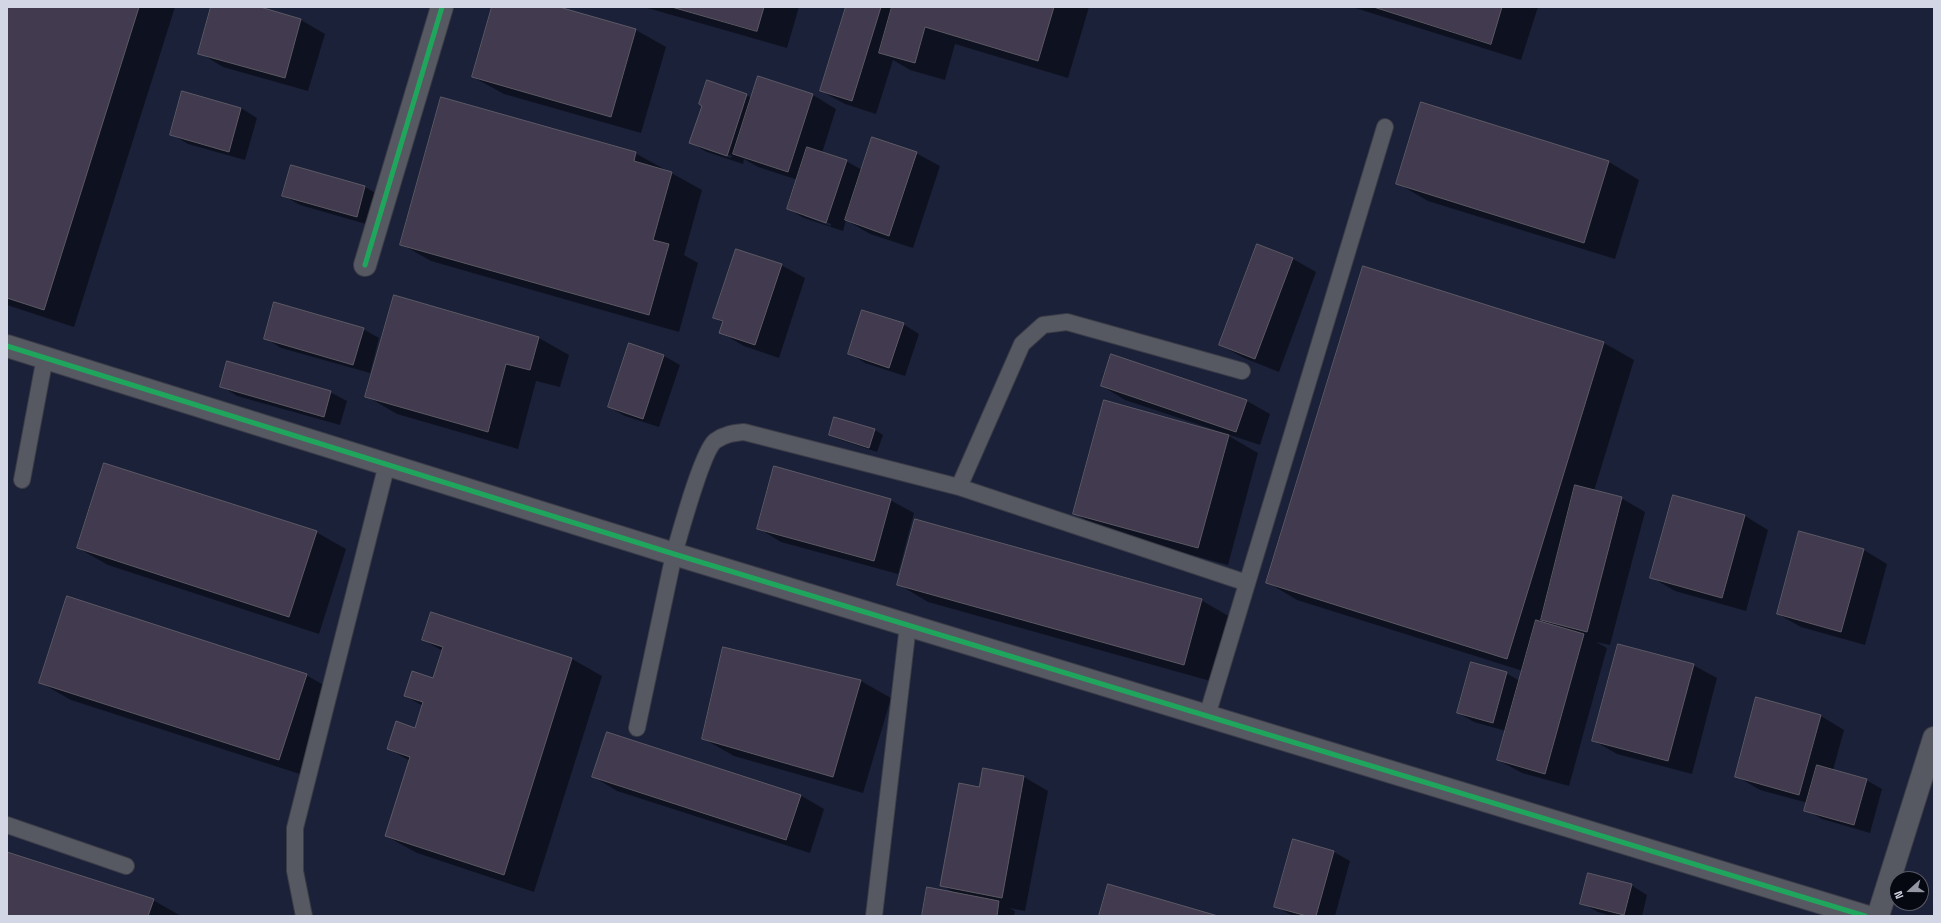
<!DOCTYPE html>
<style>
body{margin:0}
#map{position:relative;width:1941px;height:923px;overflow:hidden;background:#1e202c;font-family:"Space Grotesk",sans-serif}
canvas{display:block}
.frame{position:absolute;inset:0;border:8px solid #d3d6e5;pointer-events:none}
.north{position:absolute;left:1889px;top:871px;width:40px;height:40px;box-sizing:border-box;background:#060811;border:1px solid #585a66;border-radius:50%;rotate:249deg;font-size:11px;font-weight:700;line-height:16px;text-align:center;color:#d3d6e5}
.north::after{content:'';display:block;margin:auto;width:14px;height:18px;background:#9496a4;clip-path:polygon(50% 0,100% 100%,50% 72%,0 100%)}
</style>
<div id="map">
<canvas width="1941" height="923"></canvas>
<div class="frame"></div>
<div class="north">N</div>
</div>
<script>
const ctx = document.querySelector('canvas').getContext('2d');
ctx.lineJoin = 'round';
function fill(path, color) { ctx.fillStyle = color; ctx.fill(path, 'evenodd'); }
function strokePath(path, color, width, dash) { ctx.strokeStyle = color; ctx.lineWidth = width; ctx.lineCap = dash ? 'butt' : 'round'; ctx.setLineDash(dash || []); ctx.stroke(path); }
fill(new Path2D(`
 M 7,7 L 1934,7 L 1934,916 L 7,916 ZM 1897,879 L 1921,879 L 1921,903 L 1897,903 Z`), '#1c213a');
fill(new Path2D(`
 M 7,7 L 175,7 L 74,327 L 7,305 Z
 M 212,7 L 256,7 L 301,20 L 325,34 L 308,91 L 223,67 L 200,53 Z
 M 493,7 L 556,7 L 636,30 L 666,47 L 641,133 L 504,94 L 473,77 Z
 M 644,7 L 799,7 L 787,48 Z
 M 847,7 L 1089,7 L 1068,78 L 955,44 L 945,80 L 910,70 L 893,60 L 876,114 L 845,104 L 821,91 Z
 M 1352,7 L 1538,7 L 1521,60 Z
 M 759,78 L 813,95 L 836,109 L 822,153 L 846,161 L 862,170 L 916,153 L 940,166 L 913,248 L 870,234 L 846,220 L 843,231 L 804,218 L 788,209 L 798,180 L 758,167 L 744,159 L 743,164 L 707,152 L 691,143 L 746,95 L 752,98 ZM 707,148 L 732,156 L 731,158 L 707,150 ZM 804,214 L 831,224 L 831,226 L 804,216 Z
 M 1422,104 L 1609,162 L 1639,180 L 1615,259 L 1428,201 L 1397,183 Z
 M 241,108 L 257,118 L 245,160 L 188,144 L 171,134 Z
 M 635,153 L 702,190 L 684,255 L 698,263 L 679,332 L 431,261 L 401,244 Z
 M 291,166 L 365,187 L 381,196 L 373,226 L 300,205 L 284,196 Z
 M 1258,245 L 1293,259 L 1316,272 L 1279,372 L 1244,358 L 1220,345 Z
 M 781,265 L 805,278 L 779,358 L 744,346 L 720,332 L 724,323 L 714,318 Z
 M 903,324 L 919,334 L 905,376 L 865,363 L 849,353 Z
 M 363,329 L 379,338 L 370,373 L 281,348 L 265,338 Z
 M 539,338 L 569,355 L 560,387 L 536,381 L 518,449 L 397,414 L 366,396 Z
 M 1604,343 L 1634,360 L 1594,491 L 1621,498 L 1645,512 L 1610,645 L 1596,642 L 1607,648 L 1569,786 L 1522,773 L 1498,760 L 1506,731 L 1474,722 L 1458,713 L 1506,673 L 1520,681 L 1523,671 L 1297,600 L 1267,582 Z
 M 664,356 L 680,365 L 659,427 L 625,416 L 609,407 Z
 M 221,386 L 330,392 L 347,401 L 340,425 L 237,396 Z
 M 1102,386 L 1247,401 L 1270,414 L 1260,445 L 1125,400 Z
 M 835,418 L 875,430 L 883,435 L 877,452 L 838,439 L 830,435 Z
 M 1227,435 L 1258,453 L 1228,565 L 1104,531 L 1074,513 Z
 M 1674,497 L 1745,516 L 1768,530 L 1746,611 L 1675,591 L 1651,577 Z
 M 890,500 L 914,513 L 898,574 L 781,542 L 758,528 Z
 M 316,532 L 346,549 L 319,634 L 108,565 L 78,548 Z
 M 1800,532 L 1864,550 L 1887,564 L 1865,645 L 1801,627 L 1778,614 Z
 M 898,584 L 1201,600 L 1232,618 L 1214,682 L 928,602 Z
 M 423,640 L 572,659 L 602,676 L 534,892 L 417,853 L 386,836 L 410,761 L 389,749 L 416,729 L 423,706 L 405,696 L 434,679 L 443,651 Z
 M 724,648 L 861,681 L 891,698 L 863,793 L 734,756 L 704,739 Z
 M 1693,665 L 1717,678 L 1692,774 L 1617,754 L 1594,741 Z
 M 306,675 L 336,692 L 309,777 L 71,700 L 41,683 Z
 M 1757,698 L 1821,716 L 1844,730 L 1833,770 L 1866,780 L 1882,789 L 1870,833 L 1822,819 L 1806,810 L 1808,803 L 1760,790 L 1736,776 Z
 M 983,769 L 1024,777 L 1048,791 L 1025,911 L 1009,908 L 1015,911 L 1014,916 L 923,916 L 955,893 L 941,885 L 980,788 Z
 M 594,777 L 800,795 L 824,809 L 810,853 L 617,791 Z
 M 1334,852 L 1350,861 L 1335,916 L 1293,916 L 1275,906 Z
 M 7,853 L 153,900 L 181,916 L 7,916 Z
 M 1631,885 L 1647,895 L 1642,916 L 1611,916 L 1598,912 L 1582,903 Z`), '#0007');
const building = new Path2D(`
 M 7,7 L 139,7 L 44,310 L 7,298 Z
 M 211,7 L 260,7 L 301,19 L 285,78 L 198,54 Z
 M 492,7 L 559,7 L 636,29 L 611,117 L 472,77 Z
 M 672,7 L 764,7 L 757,31 Z
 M 846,7 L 881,7 L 852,101 L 820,91 Z
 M 892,7 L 1054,7 L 1038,61 L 925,27 L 915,63 L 879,53 Z
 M 1374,7 L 1502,7 L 1491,44 Z
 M 758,76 L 813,94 L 788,172 L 733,154 Z
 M 707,80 L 747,94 L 727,156 L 689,143 L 702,106 L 699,104 Z
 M 182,91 L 241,108 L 229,152 L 170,135 Z
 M 441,97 L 636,152 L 634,161 L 672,172 L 653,240 L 669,244 L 649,315 L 400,245 Z
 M 1421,102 L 1609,161 L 1584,243 L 1396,184 Z
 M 872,137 L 917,152 L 889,236 L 845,220 Z
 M 807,147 L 847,160 L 826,223 L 787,209 Z
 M 291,165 L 365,186 L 357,217 L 282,196 Z
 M 1257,244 L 1293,258 L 1255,359 L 1219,345 Z
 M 736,249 L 782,264 L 755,345 L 719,333 L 723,321 L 713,318 Z
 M 1363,266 L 1604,342 L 1507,659 L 1266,583 Z
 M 394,295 L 539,337 L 530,370 L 506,364 L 488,432 L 365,397 Z
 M 274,302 L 364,328 L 353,365 L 264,339 Z
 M 862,310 L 904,323 L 889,368 L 848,354 Z
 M 629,343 L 664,355 L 643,419 L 608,407 Z
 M 1111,354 L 1247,400 L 1236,432 L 1101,386 Z
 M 227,361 L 331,391 L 324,417 L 220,387 Z
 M 1104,400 L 1229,435 L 1198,548 L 1073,514 Z
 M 834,417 L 875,429 L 869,448 L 829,435 Z
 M 104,463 L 317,531 L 289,617 L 77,548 Z
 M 774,466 L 891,499 L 874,561 L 757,529 Z
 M 1575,485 L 1622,497 L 1587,632 L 1541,620 Z
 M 1673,495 L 1745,515 L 1722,598 L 1650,578 Z
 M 915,519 L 1202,599 L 1184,665 L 897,585 Z
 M 1799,531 L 1864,549 L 1841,632 L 1777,614 Z
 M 67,596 L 307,674 L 279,760 L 39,683 Z
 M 431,612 L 572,658 L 504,875 L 385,836 L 410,757 L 387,749 L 396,721 L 415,728 L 423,702 L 404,696 L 412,671 L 433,678 L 443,647 L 422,640 Z
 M 1536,620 L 1584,634 L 1545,774 L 1497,760 Z
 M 1618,644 L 1694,664 L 1668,761 L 1592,741 Z
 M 723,647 L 861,680 L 833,777 L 702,739 Z
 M 1471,662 L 1507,672 L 1493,723 L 1457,713 Z
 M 1756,697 L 1821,715 L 1799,795 L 1735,777 Z
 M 607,732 L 801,795 L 786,840 L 592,777 Z
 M 1817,765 L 1867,779 L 1854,825 L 1804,811 Z
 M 983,768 L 1024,776 L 1002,898 L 940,886 L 959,783 L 979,787 Z
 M 1293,839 L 1334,851 L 1316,916 L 1307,916 L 1274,907 Z
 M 7,852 L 154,899 L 148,916 L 7,916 Z
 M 1588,873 L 1632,884 L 1624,915 L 1580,904 Z
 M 1108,884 L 1218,916 L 1099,916 Z
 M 927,887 L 999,901 L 997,916 L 922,916 Z`);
fill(building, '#423a4e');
strokePath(building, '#5c5964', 1);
const lane = new Path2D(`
 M 22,480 L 45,357
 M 959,487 L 1022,344 L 1043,325 L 1067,322 L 1242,371
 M 1207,716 L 1385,127
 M 637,728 L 674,554 C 680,534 702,452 715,441 C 725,434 733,433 744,432 L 959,487 L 1247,583
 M 7,825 L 126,866
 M 304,916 L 295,871 L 295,828 L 387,464
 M 874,916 L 908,625`);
const street = new Path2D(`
 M 365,265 L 442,7
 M 7,346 L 674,554 L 1865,916
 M 1878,916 L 1934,738`);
strokePath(lane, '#3a3c46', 18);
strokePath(street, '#3a3c46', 24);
strokePath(lane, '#565862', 16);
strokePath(street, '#565862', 22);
strokePath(new Path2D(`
 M 365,265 L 442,7
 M 7,346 L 674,554 L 1865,916`), '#20a55d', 5);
</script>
